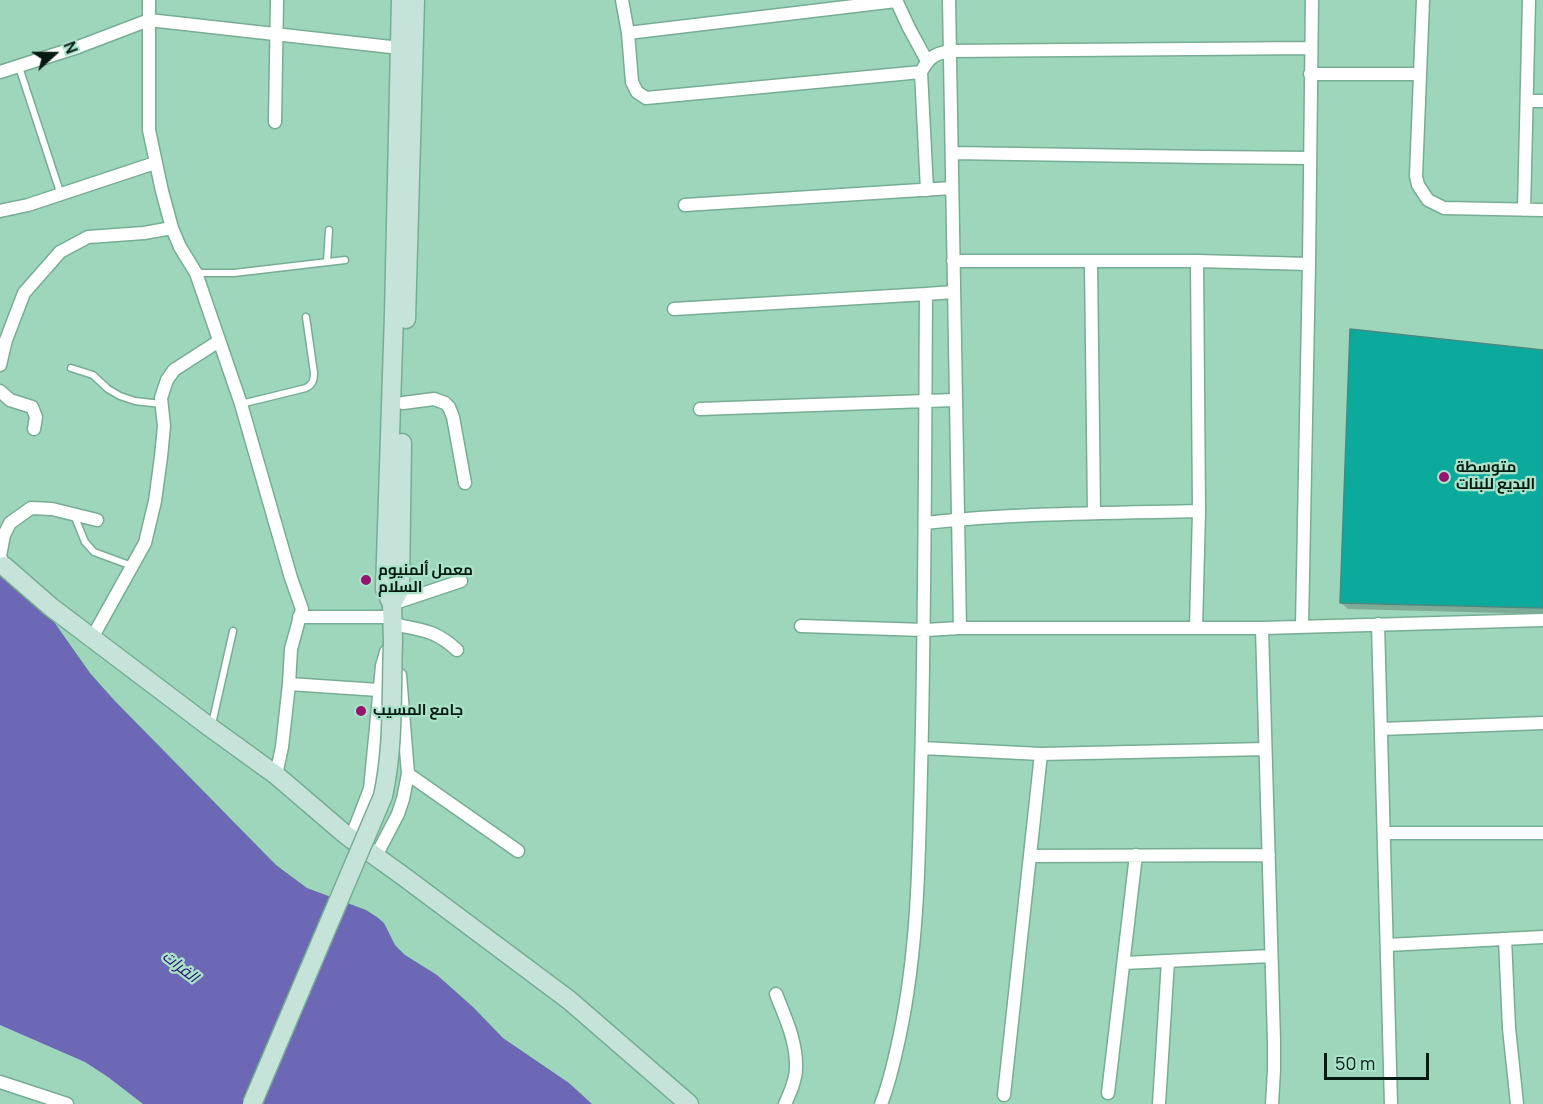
<!DOCTYPE html>
<meta charset="utf-8">
<style>
body{margin:0}
#map{position:relative;width:1543px;height:1104px;overflow:hidden;background:#9ed6bc;font-family:Manrope,sans-serif}
canvas{display:block}
.north{position:absolute;left:24px;top:24px;width:60px;height:60px;-webkit-text-stroke:4px #aae3c9;paint-order:stroke;rotate:69deg;font-size:16px;font-weight:700;line-height:24px;text-align:center;color:#041a11}
.north::after{content:'';display:block;margin:auto;width:21px;height:27px;background:#041a11;clip-path:polygon(50% 0,100% 100%,50% 72%,0 100%)}
.scale{position:absolute;left:1324px;top:1053px;width:105px;height:27px;box-sizing:border-box;border:3px solid #041a11;border-top:0;padding-left:8px;font-size:18px;line-height:21px;white-space:nowrap;color:#041a11;-webkit-text-stroke:4px #aae3c9;paint-order:stroke}
</style>
<div id="map">
<canvas width="1543" height="1104"></canvas>
<div class="north">N</div>
<div class="scale">50 m</div>
</div>
<script>
const ctx = document.querySelector('canvas').getContext('2d');
ctx.lineJoin = 'round';
function fill(path, color) { ctx.fillStyle = color; ctx.fill(path, 'evenodd'); }
function strokePath(path, color, width, dash) { ctx.strokeStyle = color; ctx.lineWidth = width; ctx.lineCap = dash ? 'butt' : 'round'; ctx.setLineDash(dash || []); ctx.stroke(path); }
function drawText(font, color, halo, rows, align = 'center') {
  ctx.font = font + ' Manrope,Cairo,sans-serif'; ctx.lineWidth = 4.5; ctx.setLineDash([]); ctx.textBaseline = 'middle'; ctx.strokeStyle = halo; ctx.fillStyle = color; for (const [text, x, y, turn = 0] of rows) {
    ctx.save(); ctx.translate(x, y); ctx.rotate((+turn || 0) * Math.PI / 180); ctx.textAlign = isNaN(turn) ? turn : align; if (halo) ctx.strokeText(text, 0, 0); ctx.fillText(text, 0, 0); ctx.restore();
  }
}
fill(new Path2D(`
 M 0,571 L 52,619 L 90,673 L 114,700 L 276,865 L 307,888 L 366,910 L 377,917 L 384,923 L 395,945 L 405,955 L 437,975 L 473,1007 L 503,1038 L 569,1083 L 592,1104 L 143,1104 L 108,1077 L 85,1062 L 0,1025 Z`), '#6d68b5');
fill(new Path2D(`
 M 1543,352 L 1543,614 L 1348,609 L 1341,603 Z`), '#0003');
const building = new Path2D(`
 M 1350,329 L 1543,350 L 1543,608 L 1340,603 Z`);
fill(building, '#0baa9d');
strokePath(building, '#488a81', 1.5);
const lane = new Path2D(`
 M 19,67 L 61,195
 M 327,262 L 329,230
 M 196,273 L 234,273 L 345,260
 M 71,368 L 93,375 L 108,389 L 120,396 L 135,401 L 161,404
 M 241,404 L 306,388 C 313,384 314,380 314,373 L 306,317
 M 74,515 L 85,542 L 94,552 L 132,566
 M 212,724 L 233,631`);
const street = new Path2D(`
 M 149,0 L 149,130 L 162,191 L 172,228 L 180,247 L 196,273 L 241,404 L 291,578 L 302,609 L 291,649 L 289,684 L 282,747 L 276,775
 M 622,0 L 628,33 L 632,82 L 637,92 L 646,98 L 921,72
 M 896,0 L 909,28 L 927,61
 M 949,0 L 960,628
 M 1423,0 L 1416,176 L 1418,185 L 1428,200 L 1444,208 L 1543,210
 M 628,33 L 896,1
 M 0,72 L 78,47 L 149,20 L 400,48
 M 1310,74 L 1420,74
 M 1527,101 L 1543,101
 M 275,122 L 277,0
 M 952,153 L 1205,157 L 1310,158
 M 927,190 L 921,72 C 929,57 934,54 950,51 L 1311,48
 M 685,205 L 952,188
 M 1524,210 L 1529,0
 M 0,211 L 28,205 L 155,163
 M 953,261 L 1197,261 L 1309,264
 M 1091,261 L 1094,513
 M 674,309 L 926,294
 M 0,365 L 6,340 L 24,293 L 60,252 L 88,237 L 144,233 L 172,228
 M 0,391 L 10,400 L 32,407 L 36,417 L 34,429
 M 403,403 L 434,399 L 445,403 L 449,407 L 453,417 L 465,483
 M 700,409 L 955,400
 M 925,523 C 1016,513 1107,513 1199,511
 M 4,566 L 0,556 L 4,535 L 10,523 L 31,508 L 52,509 L 97,520
 M 392,604 L 461,581
 M 299,617 L 392,617
 M 392,624 C 421,630 434,629 457,650
 M 1378,624 L 1391,1104
 M 801,626 L 925,630 L 960,628 L 1262,628 L 1543,620
 M 1302,626 L 1309,264 L 1312,0
 M 1196,628 L 1199,511 L 1197,261
 M 1262,628 L 1274,1041 L 1274,1070 L 1272,1104
 M 92,638 L 145,543 L 155,501 L 161,457 L 164,426 L 161,398 L 167,380 L 174,370 L 219,341
 M 289,684 L 379,690
 M 1381,729 L 1543,723
 M 922,748 L 1041,754 L 1265,749
 M 408,774 L 518,851
 M 1384,833 L 1543,833
 M 351,838 L 370,789 L 382,666 L 386,652 L 391,645
 M 376,856 L 398,814 L 403,799 L 408,774 L 400,675
 M 1030,856 L 1269,855
 M 1505,939 L 1509,1028 L 1517,1104
 M 1387,945 L 1543,937
 M 1124,963 L 1271,956
 M 776,994 C 785,1017 797,1042 796,1068 C 796,1080 790,1093 785,1104
 M 0,1082 L 67,1104
 M 1108,1093 L 1136,855
 M 1004,1095 L 1041,754
 M 881,1104 C 890,1082 895,1057 900,1034 C 918,948 919,859 921,771 C 925,612 925,453 926,294 L 954,292
 M 1159,1104 L 1168,961`);
const secondary = new Path2D(`
 M 406,319 L 415,0
 M 4,566 L 51,607 L 211,728 L 276,775 L 346,835 L 403,876 L 569,1000 L 689,1104
 M 392,604 L 399,591 L 400,585 L 402,443
 M 393,642 L 392,604 L 385,589 L 394,314 L 401,0`);
strokePath(lane, '#76ad94', 9);
strokePath(street, '#76ad94', 15);
strokePath(secondary, '#76ad94', 21);
strokePath(lane, '#fff', 6);
strokePath(street, '#fff', 12);
strokePath(secondary, '#c5e3d8', 18);
const secondaryBridge = new Path2D(`
 M 252,1104 L 383,796 C 394,747 391,693 393,642`);
strokePath(secondaryBridge, '#76ad94', 21, []);
strokePath(secondaryBridge, '#c5e3d8', 18);
for (const [x, y, r, color] of [
 [1444,477,6,"#95156e"],
 [366,580,6,"#95156e"],
 [361,711,6,"#95156e"]
]) { const dot = new Path2D(); dot.arc(x, y, r, 0, 2 * Math.PI); ctx.fillStyle = color; ctx.fill(dot); strokePath(dot, '#aae3c9', 2); }
drawText('bold 15px', '#041a11', '#aae3c9', [
 ["متوسطة",1456,468],
 ["البديع للبنات",1456,485],
 ["معمل ألمنيوم",378,571],
 ["السلام",378,588],
 ["جامع المسيب",373,711]
], 'left');
drawText('italic 16px', '#280e6d', '#aae3c9', [
 ["الفرات",180,967,38]
]);
</script>
